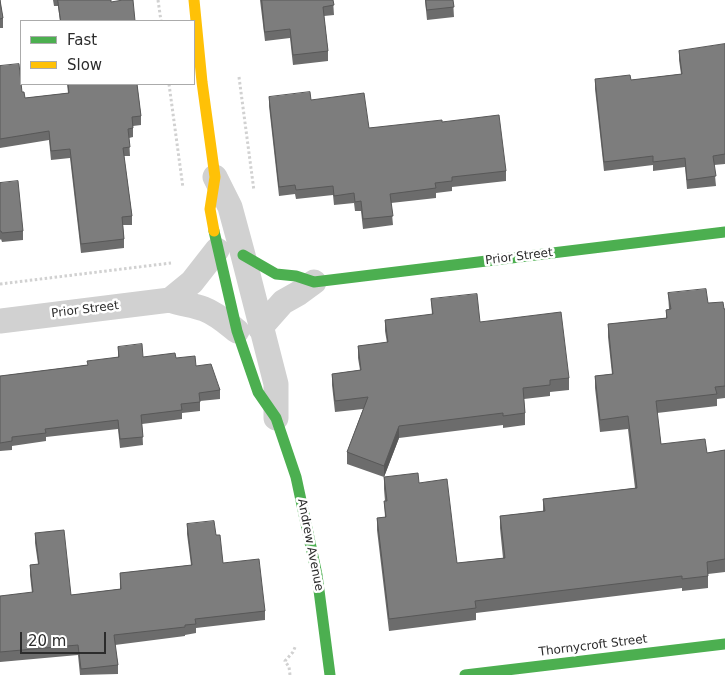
<!DOCTYPE html>
<style>
body{margin:0}
#map{position:relative;width:725px;height:675px;overflow:hidden;background:#fff;font-family:"DejaVu Sans",sans-serif}
canvas{display:block}
.legend{position:absolute;left:20px;top:20px;width:175px;height:65px;box-sizing:border-box;background:#fff;border:1px solid #ababab;margin:0;padding:6px 9px;list-style:none;font-size:15px;color:#2c2c2c}
.legend li{display:flex;align-items:center;gap:10px;height:25px}
.legend b{width:25px;border:1px solid #ababab}
.scale{position:absolute;left:20px;top:632px;width:86px;height:22px;box-sizing:border-box;border:2px solid #2c2c2c;border-top:0;padding-left:6px;font-size:15px;line-height:18px;white-space:nowrap;color:#2c2c2c;-webkit-text-stroke:4px #fff;paint-order:stroke}
</style>
<div id="map">
<canvas width="725" height="675"></canvas>
<ul class="legend">
<li><b style="height:6px;background:#4caf50"></b>Fast</li>
<li><b style="height:6px;background:#ffc107"></b>Slow</li>
</ul>
<div class="scale">20 m</div>
</div>
<script>
const ctx = document.querySelector('canvas').getContext('2d');
ctx.lineJoin = 'round';
function strokePath(path, color, width, dash) { ctx.strokeStyle = color; ctx.lineWidth = width; ctx.lineCap = dash ? 'butt' : 'round'; ctx.setLineDash(dash || []); ctx.stroke(path); }
function fill(path, color) { ctx.fillStyle = color; ctx.fill(path, 'evenodd'); }
function drawText(font, color, halo, rows, align = 'center') {
  ctx.font = font + ' "DejaVu Sans",sans-serif'; ctx.lineWidth = 5; ctx.setLineDash([]); ctx.textBaseline = 'middle'; ctx.strokeStyle = halo; ctx.fillStyle = color; for (const [text, x, y, turn = 0] of rows) {
    ctx.save(); ctx.translate(x, y); ctx.rotate((+turn || 0) * Math.PI / 180); ctx.textAlign = isNaN(turn) ? turn : align; if (halo) ctx.strokeText(text, 0, 0); ctx.fillText(text, 0, 0); ctx.restore();
  }
}
strokePath(new Path2D(`
 M 158,0 L 161,21
 M 239,77 L 254,191
 M 169,84 L 183,188
 M 0,284 L 171,263
 M 290,675 L 289,667 L 285,661 L 293,652 L 296,645`), '#d1d1d1', 3, [2.5, 2.5]);
strokePath(new Path2D(`
 M 215,177 L 230,207 L 243,255 L 276,384 L 276,418
 M 170,300 L 192,282 L 217,250
 M 0,321 L 170,300 C 181,304 193,305 204,309 C 217,314 227,323 237,331
 M 260,328 L 283,302 L 299,293 L 314,282`), '#d1d1d1', 25);
strokePath(new Path2D(`
 M 214,231 L 237,331 L 258,392 L 276,418 L 296,477 L 317,575 L 330,675
 M 243,255 L 276,274 L 296,276 L 314,282 L 725,232
 M 465,675 L 725,644`), '#4caf50', 11);
strokePath(new Path2D(`
 M 194,0 L 202,82 L 215,177 L 210,209 L 214,231`), '#ffc107', 11);
fill(new Path2D(`
 M 0,0 L 3,18 L 3,28 L 0,28 Z
 M 53,0 L 111,0 L 111,2 L 135,21 L 60,21 L 58,6 L 54,6 Z
 M 260,0 L 333,0 L 334,15 L 324,16 L 328,51 L 328,61 L 293,65 L 290,38 L 265,41 Z
 M 425,0 L 453,0 L 454,17 L 427,20 Z
 M 725,44 L 725,164 L 714,165 L 716,186 L 687,189 L 685,167 L 653,171 L 653,165 L 604,171 L 595,89 L 595,79 L 631,80 L 681,74 L 679,60 L 679,51 Z
 M 0,66 L 22,92 L 25,98 L 68,93 L 67,84 L 137,84 L 141,116 L 141,125 L 133,126 L 133,137 L 129,138 L 130,156 L 124,156 L 132,216 L 132,225 L 123,225 L 124,239 L 124,248 L 81,253 L 70,158 L 51,160 L 49,140 L 0,148 Z
 M 269,97 L 311,100 L 369,128 L 442,122 L 506,171 L 506,181 L 452,187 L 452,191 L 436,193 L 436,198 L 391,203 L 393,225 L 363,229 L 361,211 L 355,211 L 354,203 L 334,205 L 333,195 L 296,199 L 295,194 L 279,196 L 269,106 Z
 M 0,183 L 23,231 L 23,240 L 2,242 L 1,239 L 0,240 Z
 M 668,293 L 708,303 L 725,309 L 725,398 L 717,399 L 717,406 L 657,413 L 661,444 L 707,453 L 725,450 L 725,572 L 708,574 L 708,588 L 682,591 L 682,588 L 476,613 L 476,620 L 389,631 L 377,530 L 377,518 L 385,517 L 384,501 L 385,501 L 384,489 L 384,477 L 347,464 L 347,452 L 363,409 L 335,412 L 332,385 L 332,374 L 360,370 L 358,358 L 358,346 L 387,343 L 385,331 L 385,320 L 432,315 L 431,299 L 480,322 L 569,378 L 569,390 L 550,392 L 550,396 L 524,399 L 525,413 L 525,425 L 503,428 L 503,425 L 399,438 L 384,477 L 419,483 L 457,563 L 503,558 L 500,528 L 500,516 L 543,511 L 543,499 L 635,488 L 628,429 L 600,432 L 595,388 L 595,376 L 612,374 L 608,337 L 608,324 L 666,318 L 666,310 L 669,309 Z
 M 118,347 L 143,357 L 176,358 L 196,366 L 220,390 L 220,399 L 200,401 L 200,411 L 182,413 L 182,419 L 142,424 L 143,445 L 120,448 L 118,429 L 46,437 L 46,441 L 12,446 L 12,450 L 0,451 L 0,376 L 87,365 L 118,357 Z
 M 187,524 L 216,535 L 223,563 L 265,611 L 265,620 L 196,628 L 196,633 L 185,635 L 185,636 L 115,645 L 118,665 L 118,674 L 80,675 L 78,655 L 0,662 L 0,596 L 32,593 L 30,575 L 30,565 L 38,564 L 35,543 L 35,533 L 71,595 L 120,589 L 120,573 L 191,565 L 187,534 Z`), '#6c6c6c');
fill(new Path2D(`
 M 399,426 L 399,438 L 384,477 L 384,466 Z`), '#585858');
const building = new Path2D(`
 M 0,0 L 3,18 L 0,19 Z
 M 58,0 L 111,0 L 111,2 L 123,0 L 133,0 L 135,21 L 61,21 Z
 M 262,0 L 333,0 L 334,5 L 323,7 L 328,51 L 293,55 L 290,29 L 265,32 Z
 M 426,0 L 453,0 L 454,7 L 427,10 Z
 M 725,44 L 725,154 L 713,156 L 716,176 L 687,180 L 685,158 L 653,162 L 653,156 L 604,162 L 595,79 L 630,75 L 631,80 L 682,74 L 679,51 Z
 M 19,64 L 22,92 L 24,92 L 25,98 L 69,93 L 68,84 L 137,84 L 141,116 L 132,117 L 133,128 L 128,129 L 130,147 L 123,148 L 132,216 L 122,217 L 124,239 L 81,244 L 70,149 L 51,151 L 49,131 L 0,139 L 0,66 Z
 M 310,92 L 311,100 L 364,93 L 369,128 L 442,120 L 442,122 L 499,115 L 506,171 L 452,177 L 452,181 L 435,183 L 436,188 L 390,194 L 393,216 L 363,219 L 361,201 L 355,202 L 354,193 L 334,196 L 333,186 L 296,190 L 295,185 L 279,187 L 269,97 Z
 M 18,181 L 23,231 L 2,233 L 1,231 L 0,231 L 0,183 Z
 M 706,289 L 708,303 L 723,302 L 724,309 L 725,309 L 725,386 L 715,387 L 717,394 L 656,401 L 661,444 L 705,439 L 707,453 L 725,450 L 725,559 L 707,562 L 708,576 L 682,579 L 682,576 L 475,601 L 476,608 L 389,619 L 377,518 L 386,517 L 384,501 L 387,501 L 384,477 L 418,473 L 419,483 L 447,479 L 457,563 L 505,558 L 500,516 L 545,511 L 543,499 L 637,488 L 628,416 L 600,420 L 595,376 L 613,374 L 608,324 L 667,318 L 666,310 L 671,309 L 668,293 Z
 M 477,294 L 480,322 L 561,312 L 569,378 L 550,380 L 550,385 L 523,388 L 525,413 L 503,416 L 503,413 L 399,426 L 384,466 L 347,452 L 368,397 L 335,401 L 332,374 L 361,370 L 358,346 L 388,342 L 385,320 L 433,314 L 431,299 Z
 M 142,344 L 143,357 L 175,353 L 176,358 L 195,356 L 196,366 L 211,364 L 220,390 L 199,393 L 200,402 L 181,404 L 182,410 L 141,415 L 143,437 L 120,439 L 118,420 L 45,429 L 46,433 L 12,437 L 12,441 L 0,443 L 0,376 L 88,365 L 87,361 L 119,357 L 118,347 Z
 M 214,521 L 216,535 L 220,535 L 223,563 L 259,559 L 265,611 L 195,619 L 196,624 L 185,625 L 185,627 L 114,635 L 118,665 L 81,669 L 78,645 L 0,652 L 0,596 L 33,592 L 30,565 L 39,564 L 35,533 L 64,530 L 71,595 L 121,589 L 120,573 L 192,565 L 187,524 Z`);
fill(building, '#7d7d7d');
strokePath(building, '#585858', 1);
drawText('12px', '#2c2c2c', '#fff', [
 ["Prior Street",519,257,-7],
 ["Prior Street",85,310,-7],
 ["Andrew Avenue",310,545,79],
 ["Thornycroft Street",593,646,-7]
]);
</script>
